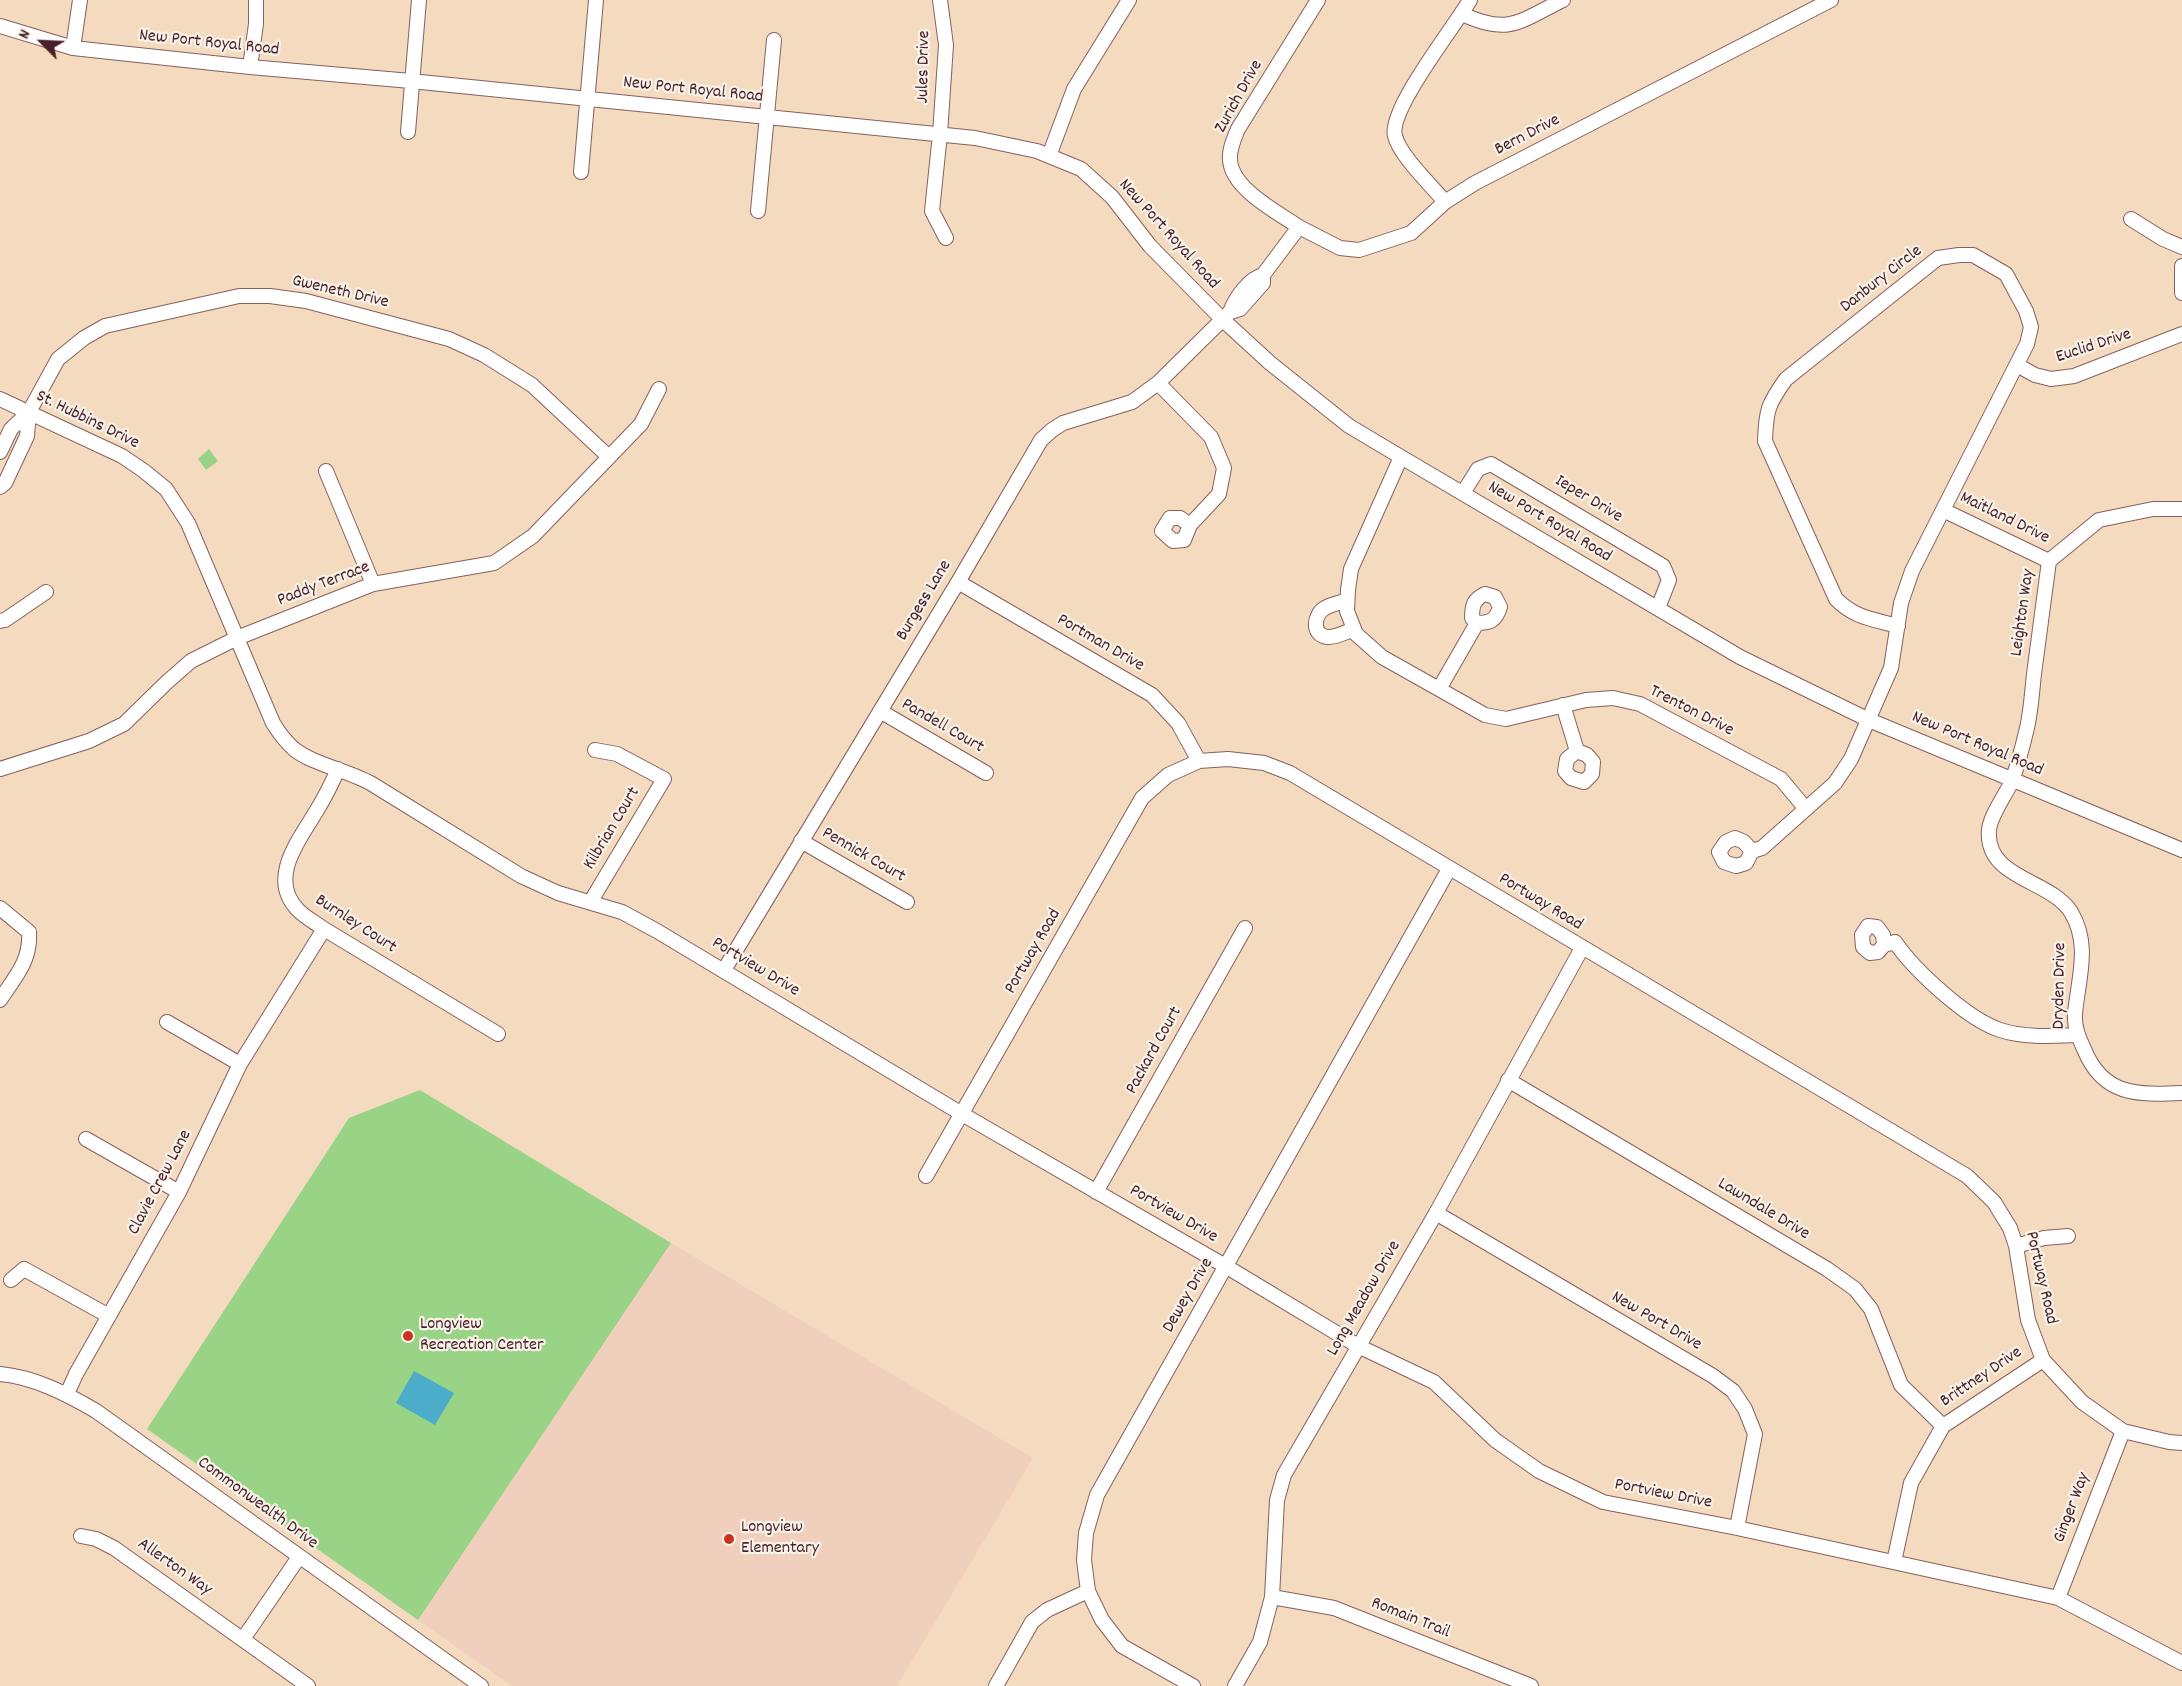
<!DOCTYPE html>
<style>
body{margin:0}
#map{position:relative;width:2182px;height:1686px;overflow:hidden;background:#f4dabe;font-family:Dekko,sans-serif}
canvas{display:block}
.north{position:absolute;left:12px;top:12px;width:60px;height:60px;-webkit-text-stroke:4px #f7f3e8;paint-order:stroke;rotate:294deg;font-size:16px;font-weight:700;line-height:24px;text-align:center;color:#4a1f2b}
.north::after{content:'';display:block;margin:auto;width:21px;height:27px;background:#4a1f2b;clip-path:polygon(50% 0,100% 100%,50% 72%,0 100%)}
</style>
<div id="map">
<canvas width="2182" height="1686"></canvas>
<div class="north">N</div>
</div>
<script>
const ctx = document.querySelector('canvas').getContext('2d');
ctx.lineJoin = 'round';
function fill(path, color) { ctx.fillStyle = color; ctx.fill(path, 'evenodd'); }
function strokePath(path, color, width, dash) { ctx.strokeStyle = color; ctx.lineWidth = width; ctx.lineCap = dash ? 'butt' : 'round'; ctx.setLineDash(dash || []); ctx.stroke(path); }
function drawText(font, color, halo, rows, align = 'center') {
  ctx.font = font + ' Dekko,sans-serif'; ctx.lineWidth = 4.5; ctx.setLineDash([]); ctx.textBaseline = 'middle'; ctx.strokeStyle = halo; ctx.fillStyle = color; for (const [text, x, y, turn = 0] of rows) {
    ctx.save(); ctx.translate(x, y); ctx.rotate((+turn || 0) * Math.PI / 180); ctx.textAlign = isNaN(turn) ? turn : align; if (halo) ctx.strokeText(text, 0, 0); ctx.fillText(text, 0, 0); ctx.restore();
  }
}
fill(new Path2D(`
 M 671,1243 L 1033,1458 L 897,1686 L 512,1686 L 418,1620 Z`), '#f0d0bc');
fill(new Path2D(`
 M 209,449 L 218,461 L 206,470 L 198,459 Z
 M 420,1090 L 671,1243 L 418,1620 L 147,1429 L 349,1118 Z`), '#99d386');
fill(new Path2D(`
 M 414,1371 L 454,1393 L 435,1425 L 396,1403 Z`), '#4badca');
const minor = new Path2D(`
 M 940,0 L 946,45 L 940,134 L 932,211 L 946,238
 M 1462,14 C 1509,36 1520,21 1563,0
 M 0,26 L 73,48 L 250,67 L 411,81 L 975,138 L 1037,151 L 1081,169 L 1112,197 L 1150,246 L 1222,319 L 1270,363 L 1349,426 L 1401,457 L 1740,657 L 1869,720 L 2182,850
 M 73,48 L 80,0
 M 250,67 L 256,24 L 256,0
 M 408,132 L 419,0
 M 1049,156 L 1074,89 L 1129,0
 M 581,172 L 596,0
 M 1445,202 C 1432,186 1400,156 1395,136 C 1388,110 1455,26 1470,0
 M 758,211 L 774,40
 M 2131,219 L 2163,239 L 2182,247
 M 1299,227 C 1277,212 1232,189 1230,160 C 1229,149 1234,139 1238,129 L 1318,0
 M 2182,266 L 2182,293
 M 1263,275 L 1299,227 L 1340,248 L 1359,250 L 1411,233 L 1445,202 L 1475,183 L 1831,0
 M 1263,275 L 1263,283 L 1240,309 L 1230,312 C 1235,299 1249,278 1263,275 Z
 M 2017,365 L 2035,375 L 2051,379 L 2074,376 L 2182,334
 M 1158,383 L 1211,437 L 1224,468 L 1219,494 L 1190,525 L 1184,540 L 1173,541 L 1162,531 L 1170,518 L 1180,518 L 1190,525
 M 0,399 L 122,456 L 144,471 L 166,489 L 188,523 L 273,723 C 279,733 285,741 294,749 C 312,764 350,771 372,784 L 521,876 L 558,893 L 622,912 L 657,931 L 962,1114 L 1227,1267 L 1358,1346 L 1434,1382 L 1495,1440 L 1539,1471 L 1603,1502 L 1737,1528 L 2058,1598 L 2182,1663
 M 0,452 L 11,429 L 29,412 L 58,359 L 84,338 L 105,326 L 239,296 L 270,296 L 306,301 L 449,339 L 484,355 L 532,385 L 609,457
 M 1401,457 L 1351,569 L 1348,590 L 1347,611 L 1356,634 L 1382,657 L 1485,715 L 1506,719 L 1586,700 L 1613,698 L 1640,704 L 1781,779 L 1806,809
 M 326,471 L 373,584
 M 0,487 L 5,483 L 27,436 L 29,412
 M 1463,493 L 1478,469 L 1491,464 L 1663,566 L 1669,580 L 1658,608
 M 2182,509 L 2153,509 L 2099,520 L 2049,561 C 2044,599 2039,637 2034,674 C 2032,692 2031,711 2027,728 C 2023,745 2018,764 2012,781 C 2006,794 1990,816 1989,830 C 1985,879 2050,879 2071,912 C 2091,945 2078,979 2075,1014 C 2074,1027 2079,1038 2084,1049 C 2103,1096 2137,1095 2182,1093
 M 1943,510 L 2049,561
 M 958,582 L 1152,695 L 1178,723 L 1199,761
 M 1347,600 C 1340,603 1331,604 1325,608 C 1314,614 1311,635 1327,637 C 1335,638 1346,632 1354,629
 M 0,621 L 5,620 L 46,592
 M 1439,689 L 1477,623 C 1491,623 1496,620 1500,607 L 1495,597 L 1485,594 C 1474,599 1472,605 1472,618 L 1477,623
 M 1563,705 L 1577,751 L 1587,755 L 1593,762 L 1592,774 L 1584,782 L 1571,778 L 1565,771 L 1567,759 L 1577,751
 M 880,711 L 986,773
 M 0,769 L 89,741 L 124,724 L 167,682 L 191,661 L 237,638 L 373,584 L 494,563 L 533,536 L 641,424 L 659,389
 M 338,769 C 332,783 325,797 317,810 C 300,839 267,878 298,910 C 306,918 316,923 324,929 L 498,1034
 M 801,841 L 907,902
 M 1752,851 L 1744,842 L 1735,838 L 1726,842 L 1719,852 L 1724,862 L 1736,866 L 1746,863 L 1752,851 L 1762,848 L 1835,783 L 1851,759 L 1891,668 L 1901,603 L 1912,571 L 2027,344 L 2031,327 L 2026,311 L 2006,274 L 1973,255 L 1959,255 L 1938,258 L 1786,379 C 1768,404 1766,410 1765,441 L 1836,599 C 1855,618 1872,619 1898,626
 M 591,901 L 664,779 L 617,754 L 595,750
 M 0,908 L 29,932 C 31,961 15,977 0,1000
 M 1884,945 L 1878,952 L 1870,953 L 1863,947 L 1862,935 L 1868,926 L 1877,927 L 1883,935 L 1884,945 L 1895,942 C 1914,970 1967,1019 2000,1030 C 2025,1038 2052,1036 2078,1035
 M 724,970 L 958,582 L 1041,440 L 1052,430 L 1063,423 L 1132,402 L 1158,383 L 1230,312
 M 167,1022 L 240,1064
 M 1508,1080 L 1827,1269 L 1855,1289 L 1871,1309 L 1901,1385 L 1943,1426
 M 86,1139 L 179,1192
 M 926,1176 L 1142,798 L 1168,775 L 1199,761 L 1228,759 L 1264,763 L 1290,773 L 1967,1176 L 1994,1202 L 2010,1228 L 2016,1246 L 2028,1320 L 2043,1360 L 2082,1402 L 2123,1431 L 2169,1442 L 2182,1443
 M 1096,1192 L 1245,928
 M 1436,1213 L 1713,1376 L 1733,1391 L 1745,1409 L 1755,1434 L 1737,1528
 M 2016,1246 L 2044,1238 L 2068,1236
 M 11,1280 L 24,1269 L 109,1316
 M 0,1374 C 34,1377 67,1394 96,1411 L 481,1686
 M 67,1394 L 76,1374 L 179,1192 L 240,1064 L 324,929
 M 81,1536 L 96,1539 L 114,1548 L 308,1686
 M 1894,1562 L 1911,1483 L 1943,1426 L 2043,1360
 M 1272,1597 L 1334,1608 L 1531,1686
 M 2058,1598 L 2123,1431
 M 243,1639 L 299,1557
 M 996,1686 L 1032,1622 L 1047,1610 L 1088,1591
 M 1193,1686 L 1122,1646 L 1102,1620 L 1088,1591 L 1084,1560 L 1086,1533 L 1097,1495 L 1449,869
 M 1235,1686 L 1260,1642 L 1272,1597 L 1277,1500 L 1284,1475 L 1436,1213 L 1582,948`);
strokePath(minor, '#86605e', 16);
strokePath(minor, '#fff', 14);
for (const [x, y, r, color] of [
 [408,1336,6,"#c8321e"],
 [729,1539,6,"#c8321e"]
]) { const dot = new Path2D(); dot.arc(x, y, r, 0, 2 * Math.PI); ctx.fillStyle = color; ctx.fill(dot); strokePath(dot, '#f7f3e8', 2); }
drawText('18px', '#4a1f2b', '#f7f3e8', [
 ["New Port Royal Road",209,44,6],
 ["Jules Drive",925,67,-89],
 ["New Port Royal Road",693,91,6],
 ["Zurich Drive",1240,97,-61],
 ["Bern Drive",1528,136,-27],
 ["New Port Royal Road",1168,235,48],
 ["Danbury Circle",1882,280,-38],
 ["Gweneth Drive",340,293,13],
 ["Euclid Drive",2094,347,-18],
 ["St. Hubbins Drive",87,421,26],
 ["Ieper Drive",1588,500,31],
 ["Maitland Drive",2004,519,26],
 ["New Port Royal Road",1549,523,31],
 ["Paddy Terrace",324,585,-21],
 ["Burgess Lane",925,601,-59],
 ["Leighton Way",2024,613,-82],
 ["Portman Drive",1100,644,30],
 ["Trenton Drive",1691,712,27],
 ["Pandell Court",942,727,30],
 ["New Port Royal Road",1977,745,23],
 ["Kilbrian Court",613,829,-59],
 ["Pennick Court",863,856,30],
 ["Portway Road",1540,903,31],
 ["Burnley Court",355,925,33],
 ["Portway Road",1034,952,-60],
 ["Portview Drive",755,968,31],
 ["Dryden Drive",2061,986,-89],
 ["Packard Court",1155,1051,-61],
 ["Clavie Crew Lane",161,1183,-62],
 ["Lawndale Drive",1763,1210,31],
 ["Portview Drive",1173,1215,30],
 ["Portway Road",2040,1278,77],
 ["Dewey Drive",1189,1296,-60],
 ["Long Meadow Drive",1365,1299,-60],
 ["New Port Drive",1656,1322,30],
 ["Brittney Drive",1982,1378,-34],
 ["Portview Drive",1663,1495,11],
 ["Commonwealth Drive",257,1504,36],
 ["Ginger Way",2073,1508,-69],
 ["Allerton Way",174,1568,35],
 ["Romain Trail",1410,1619,22]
]);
drawText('18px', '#4a1f2b', '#f7f3e8', [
 ["Longview",420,1326],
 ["Recreation Center",420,1347],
 ["Longview",741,1529],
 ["Elementary",741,1550]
], 'left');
</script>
